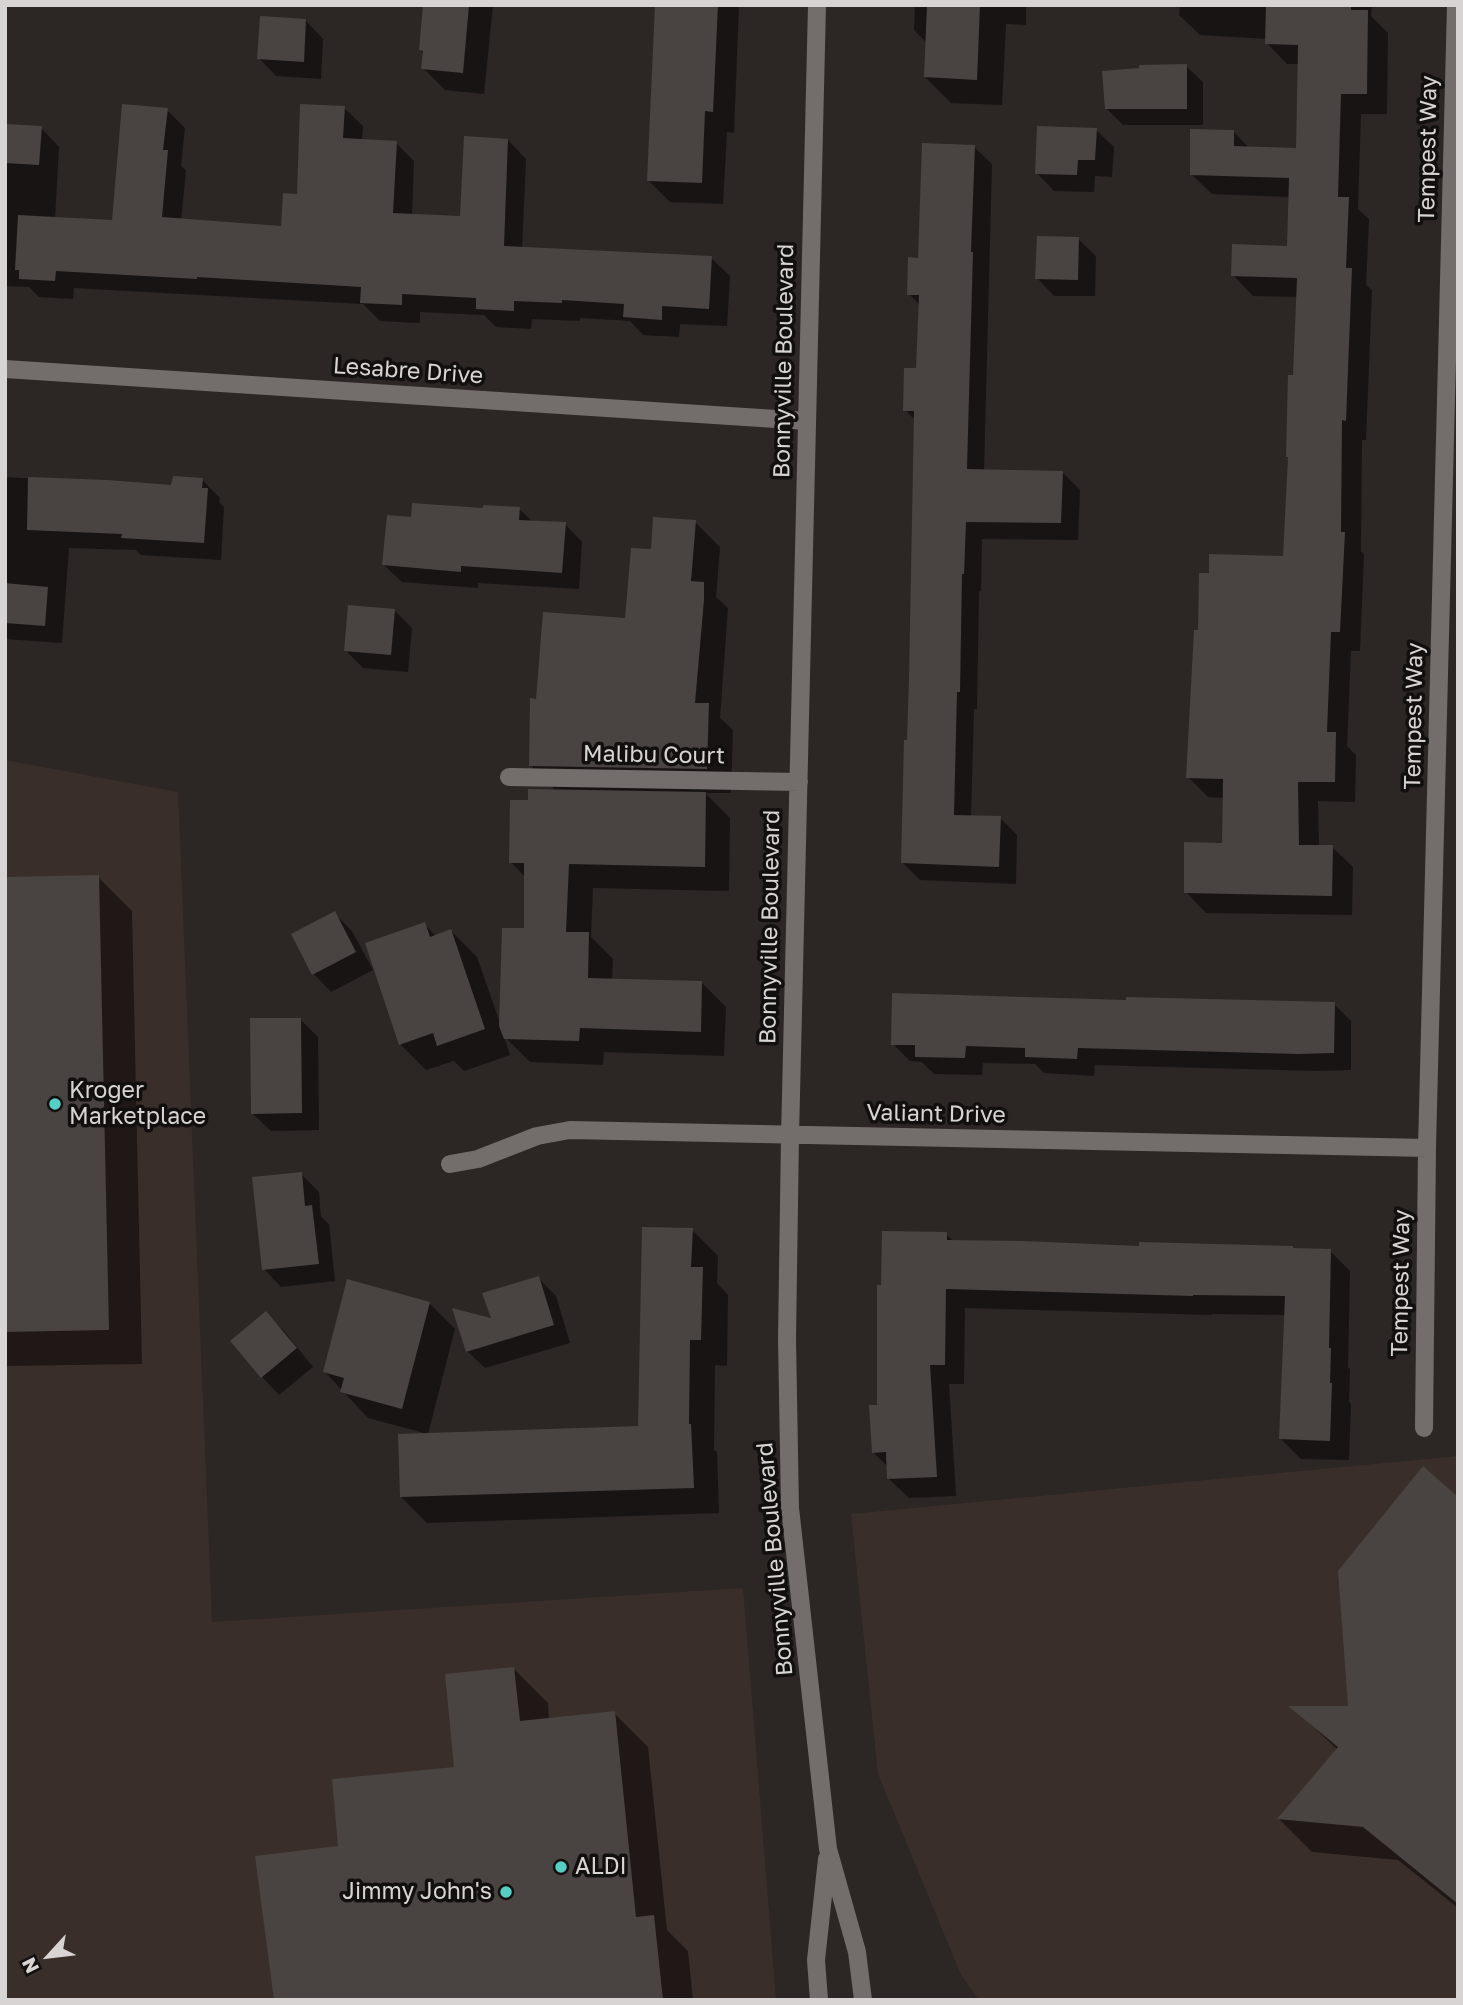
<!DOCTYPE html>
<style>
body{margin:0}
#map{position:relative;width:1463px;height:2005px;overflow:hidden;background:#2c2625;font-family:"Golos Text",sans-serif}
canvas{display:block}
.frame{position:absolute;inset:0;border:7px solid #d8d4d3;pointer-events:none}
.north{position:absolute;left:14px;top:1921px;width:70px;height:70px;-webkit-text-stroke:5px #12100f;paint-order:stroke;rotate:243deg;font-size:19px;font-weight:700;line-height:28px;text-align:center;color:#d8d4d3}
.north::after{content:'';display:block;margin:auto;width:24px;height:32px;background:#d8d4d3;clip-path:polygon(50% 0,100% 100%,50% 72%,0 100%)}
</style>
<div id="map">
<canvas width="1463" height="2005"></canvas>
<div class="frame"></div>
<div class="north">N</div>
</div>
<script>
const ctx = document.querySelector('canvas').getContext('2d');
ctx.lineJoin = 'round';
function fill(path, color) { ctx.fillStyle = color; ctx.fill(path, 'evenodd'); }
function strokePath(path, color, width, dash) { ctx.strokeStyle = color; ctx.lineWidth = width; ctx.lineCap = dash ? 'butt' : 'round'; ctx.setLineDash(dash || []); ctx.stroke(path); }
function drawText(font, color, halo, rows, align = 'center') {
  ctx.font = font + ' "Golos Text",sans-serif'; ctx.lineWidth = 7; ctx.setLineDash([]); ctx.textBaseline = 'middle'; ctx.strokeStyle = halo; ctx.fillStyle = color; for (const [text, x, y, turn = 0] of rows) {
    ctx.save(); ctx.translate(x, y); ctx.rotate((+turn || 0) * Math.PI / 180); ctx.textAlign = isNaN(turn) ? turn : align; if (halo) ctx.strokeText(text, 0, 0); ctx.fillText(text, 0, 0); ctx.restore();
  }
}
fill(new Path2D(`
 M 5,760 L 178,792 L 212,1622 L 743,1588 L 776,2000 L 5,2000 Z
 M 1458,1456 L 1458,2000 L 979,2000 L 961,1975 L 878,1774 L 851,1514 Z`), '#3a2e2a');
fill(new Path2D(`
 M 425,5 L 493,5 L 484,94 L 445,90 L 423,68 L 424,54 L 420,50 Z
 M 664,5 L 739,5 L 734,133 L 727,132 L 723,204 L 670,202 L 648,180 Z
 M 915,5 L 1026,5 L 1026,25 L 1006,24 L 1002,105 L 951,103 L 925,77 L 927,43 L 914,30 Z
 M 1180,5 L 1372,5 L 1371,16 L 1388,33 L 1387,114 L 1361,114 L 1358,209 L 1369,219 L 1366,285 L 1372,290 L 1366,440 L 1362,440 L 1361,551 L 1364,554 L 1360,651 L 1351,651 L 1347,746 L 1356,755 L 1355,802 L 1318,801 L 1319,847 L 1332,847 L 1353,867 L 1352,915 L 1206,913 L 1186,892 L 1224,845 L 1225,798 L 1208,797 L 1188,777 L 1200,632 L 1285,558 L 1298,297 L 1253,296 L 1233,275 L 1288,248 L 1290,197 L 1212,194 L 1191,174 L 1234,132 L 1250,149 L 1297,150 L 1299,64 L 1287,64 L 1267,43 L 1267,39 L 1200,35 L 1179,15 Z
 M 306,21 L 323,39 L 321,79 L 276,76 L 259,58 Z
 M 1186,66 L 1203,82 L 1203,125 L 1123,125 L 1107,109 Z
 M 344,108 L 363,126 L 362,141 L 396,143 L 414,161 L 412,216 L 462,218 L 508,140 L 526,159 L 522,249 L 711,258 L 730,276 L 727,326 L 680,324 L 679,337 L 643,335 L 630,321 L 580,318 L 580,321 L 532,319 L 531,329 L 496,327 L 484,315 L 420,312 L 420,323 L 380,321 L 363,304 L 74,288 L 73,299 L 39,297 L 29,287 L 5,286 L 6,126 L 41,128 L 59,147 L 55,219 L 113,222 L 167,110 L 185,128 L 181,166 L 186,170 L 181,221 L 283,228 Z
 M 1096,130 L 1114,147 L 1112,177 L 1095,176 L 1094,192 L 1054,191 L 1037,173 Z
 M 974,147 L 992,164 L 984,471 L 1063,473 L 1080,490 L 1078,540 L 982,539 L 981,591 L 979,591 L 977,709 L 974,709 L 971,817 L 1000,818 L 1017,835 L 1016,884 L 920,880 L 903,863 L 908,742 L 916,421 L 905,410 L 917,370 L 920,305 L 909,294 L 919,260 Z
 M 1078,239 L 1096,256 L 1095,296 L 1054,296 L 1037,278 Z
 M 5,477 L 173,487 L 202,480 L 220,498 L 219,502 L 224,507 L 221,560 L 141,555 L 136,550 L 69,548 L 62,643 L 5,639 Z
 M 519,509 L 533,522 L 565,524 L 582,542 L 579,589 L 478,583 L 478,588 L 402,582 L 384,565 L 412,519 L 485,510 Z
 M 695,522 L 720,547 L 716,597 L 728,608 L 720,718 L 733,730 L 731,793 L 705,793 L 730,818 L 729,891 L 593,888 L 591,937 L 613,959 L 612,980 L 701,982 L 726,1007 L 724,1056 L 604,1052 L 603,1065 L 530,1062 L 504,1036 L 510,1055 L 464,1071 L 454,1061 L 426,1070 L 400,1044 L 424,924 L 436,936 L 451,931 L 477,957 L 501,1026 L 526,930 L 526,878 L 511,862 L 530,802 L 556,791 L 530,765 L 538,700 L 627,620 L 653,551 Z
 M 395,611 L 412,628 L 408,672 L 363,668 L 346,651 Z
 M 98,877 L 132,911 L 142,1364 L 5,1366 L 5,879 Z
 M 334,913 L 352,931 L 373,970 L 331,992 L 314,974 Z
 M 1128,1002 L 1334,1004 L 1351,1021 L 1351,1070 L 1317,1071 L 1095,1065 L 1094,1076 L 1044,1073 L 1035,1064 L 983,1063 L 982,1075 L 934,1074 L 922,1062 L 910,1061 L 893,1044 Z
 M 300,1019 L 318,1037 L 319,1130 L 271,1131 L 253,1114 Z
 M 301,1174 L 319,1192 L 321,1217 L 329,1224 L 335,1281 L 281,1287 L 264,1269 Z
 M 692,1230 L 718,1256 L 717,1283 L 728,1295 L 727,1366 L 715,1365 L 714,1450 L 717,1452 L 719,1513 L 427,1523 L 401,1497 L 639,1428 Z
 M 946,1234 L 954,1242 L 1140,1248 L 1330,1251 L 1350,1271 L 1348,1368 L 1350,1369 L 1349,1402 L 1351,1404 L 1349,1460 L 1301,1459 L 1281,1439 L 1286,1315 L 1212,1314 L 1212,1315 L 965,1308 L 964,1384 L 949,1384 L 956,1496 L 909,1498 L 889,1479 L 888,1467 L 873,1452 L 879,1406 Z
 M 538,1278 L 556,1296 L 570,1343 L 485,1368 L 467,1351 L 494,1320 Z
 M 429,1303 L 455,1329 L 428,1434 L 368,1418 L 325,1372 Z
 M 266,1314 L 284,1331 L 313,1367 L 279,1395 L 262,1377 Z
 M 1458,1499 L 1458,1908 L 1398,1860 L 1312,1852 L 1279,1819 L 1338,1750 L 1292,1707 L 1350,1708 Z
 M 514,1669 L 548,1703 L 549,1720 L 614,1713 L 648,1747 L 667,1930 L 688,1951 L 693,2000 L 275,2000 L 340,1848 L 456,1769 Z`), '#0007');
fill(new Path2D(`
 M 423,5 L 469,5 L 463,73 L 421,69 L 423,51 L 419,50 Z
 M 655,5 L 718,5 L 713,112 L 705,111 L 702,183 L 647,181 Z
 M 927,5 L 980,5 L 977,80 L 924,77 Z
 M 1266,5 L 1351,5 L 1351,10 L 1368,10 L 1367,94 L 1341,94 L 1338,197 L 1349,197 L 1346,268 L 1352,268 L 1346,421 L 1342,420 L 1341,532 L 1345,532 L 1340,632 L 1331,632 L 1327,732 L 1336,732 L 1335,782 L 1298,782 L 1299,845 L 1333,845 L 1332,896 L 1184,893 L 1184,842 L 1222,843 L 1223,779 L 1186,778 L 1194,630 L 1198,630 L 1199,573 L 1209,573 L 1209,554 L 1283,556 L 1288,457 L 1286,457 L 1288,375 L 1293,375 L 1297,278 L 1231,276 L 1232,244 L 1287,246 L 1289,178 L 1190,175 L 1190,129 L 1234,130 L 1234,146 L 1296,148 L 1298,45 L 1265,44 Z
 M 260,16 L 306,19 L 304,62 L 257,59 Z
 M 1187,64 L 1187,109 L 1105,109 L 1102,71 L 1139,68 L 1139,65 Z
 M 122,104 L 168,108 L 163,150 L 168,150 L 162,217 L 281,226 L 283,193 L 297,194 L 300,104 L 345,106 L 343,138 L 397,141 L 393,213 L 460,216 L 464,136 L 508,139 L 504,246 L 712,256 L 709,309 L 662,306 L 662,320 L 623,317 L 624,304 L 562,300 L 562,303 L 514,301 L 514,311 L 476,309 L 476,298 L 402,294 L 402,305 L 360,303 L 361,287 L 197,277 L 197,279 L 56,271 L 55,281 L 19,279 L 19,270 L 15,270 L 18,215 L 112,220 Z
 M 5,124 L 42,126 L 39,165 L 5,163 Z
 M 1037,126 L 1097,128 L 1095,160 L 1078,160 L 1077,175 L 1035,174 Z
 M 922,143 L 975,145 L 971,252 L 973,252 L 967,469 L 1063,471 L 1061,523 L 966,522 L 964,574 L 962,574 L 960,692 L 957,692 L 954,815 L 1001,816 L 999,867 L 901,863 L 904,740 L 907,740 L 909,678 L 914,411 L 903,411 L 904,368 L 916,368 L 919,295 L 907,295 L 908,257 L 918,258 Z
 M 1037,236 L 1079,237 L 1078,280 L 1035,279 Z
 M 173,476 L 203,478 L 202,488 L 208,488 L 204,543 L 121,538 L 122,534 L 27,530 L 28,477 L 108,480 L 171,485 Z
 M 412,503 L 483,508 L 483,505 L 520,507 L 519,520 L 566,522 L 562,573 L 461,566 L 461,572 L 382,565 L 387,515 L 411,517 Z
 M 653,517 L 696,520 L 691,581 L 704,582 L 704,600 L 695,703 L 709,703 L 707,769 L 529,766 L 530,698 L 536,699 L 543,612 L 625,618 L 631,548 L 651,549 Z
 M 5,583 L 48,587 L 45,626 L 5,623 Z
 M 348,605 L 395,609 L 391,655 L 344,651 Z
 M 528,789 L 706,792 L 705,867 L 569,864 L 566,932 L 589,932 L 588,978 L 702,981 L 701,1032 L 580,1028 L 579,1041 L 504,1039 L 499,1026 L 502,928 L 524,928 L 524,863 L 509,863 L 510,800 L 528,800 Z
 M 99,875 L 109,1330 L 5,1332 L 5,877 Z
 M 335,911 L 356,952 L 312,975 L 291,934 Z
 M 425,922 L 430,937 L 451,929 L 485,1029 L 437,1046 L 433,1033 L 399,1045 L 365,943 Z
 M 892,993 L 1126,1000 L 1126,997 L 1335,1002 L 1334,1053 L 1298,1054 L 1078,1048 L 1077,1059 L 1025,1057 L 1025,1048 L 966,1046 L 965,1058 L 915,1057 L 915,1045 L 891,1045 Z
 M 250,1018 L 301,1018 L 302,1113 L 251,1114 Z
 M 302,1172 L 305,1206 L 312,1205 L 319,1264 L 262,1270 L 252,1177 Z
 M 642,1227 L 693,1228 L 691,1267 L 703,1267 L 701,1340 L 690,1340 L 689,1424 L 691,1424 L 694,1488 L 400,1497 L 398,1434 L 638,1426 Z
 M 882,1231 L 947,1232 L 947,1240 L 1023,1241 L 1139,1246 L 1139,1242 L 1293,1246 L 1293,1248 L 1331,1249 L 1329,1348 L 1331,1348 L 1330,1383 L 1332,1383 L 1330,1441 L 1279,1439 L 1285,1296 L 1193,1295 L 1193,1296 L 946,1289 L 945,1365 L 930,1365 L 937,1477 L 887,1479 L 886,1452 L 872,1453 L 869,1405 L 877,1405 L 877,1285 L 881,1285 Z
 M 539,1276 L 554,1325 L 466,1352 L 452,1308 L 491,1318 L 482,1293 Z
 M 347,1279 L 430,1302 L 402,1409 L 340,1392 L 344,1378 L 323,1372 Z
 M 266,1311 L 297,1348 L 261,1378 L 230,1341 Z
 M 1423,1466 L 1458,1497 L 1458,1904 L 1363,1827 L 1277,1819 L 1338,1747 L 1288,1706 L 1348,1706 L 1338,1571 Z
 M 514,1667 L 520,1721 L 615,1711 L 636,1917 L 654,1915 L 663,2000 L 274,2000 L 255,1856 L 338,1846 L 332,1779 L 454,1767 L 445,1674 Z`), '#494341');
strokePath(new Path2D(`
 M 817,5 L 790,1136 L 787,1339 L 790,1508 L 828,1849 L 857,1952 L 863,2000
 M 5,369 L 807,421
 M 509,777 L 799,782
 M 450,1164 L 478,1159 L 537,1136 L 570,1130 L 1427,1148
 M 1424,1428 L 1427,1148 L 1456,5
 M 819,2000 L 816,1960 L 827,1859`), '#736d6b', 18);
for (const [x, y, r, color] of [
 [55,1104,7,"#56cec3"],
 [561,1867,7,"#56cec3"],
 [506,1892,7,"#56cec3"]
]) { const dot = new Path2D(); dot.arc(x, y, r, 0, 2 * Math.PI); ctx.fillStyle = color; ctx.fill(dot); strokePath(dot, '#12100f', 2.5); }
drawText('23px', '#d8d4d3', '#12100f', [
 ["Tempest Way",1428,149,-89],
 ["Bonnyville Boulevard",784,361,-89],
 ["Lesabre Drive",408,371,4],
 ["Tempest Way",1414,716,-89],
 ["Malibu Court",654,755,1],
 ["Bonnyville Boulevard",770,927,-89],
 ["Valiant Drive",936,1114,1],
 ["Tempest Way",1401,1283,-89],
 ["Bonnyville Boulevard",775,1559,-95]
]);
drawText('23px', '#d8d4d3', '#12100f', [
 ["Kroger",69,1091],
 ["Marketplace",69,1117],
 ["ALDI",575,1867],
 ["Jimmy John's",492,1892,"right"]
], 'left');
</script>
